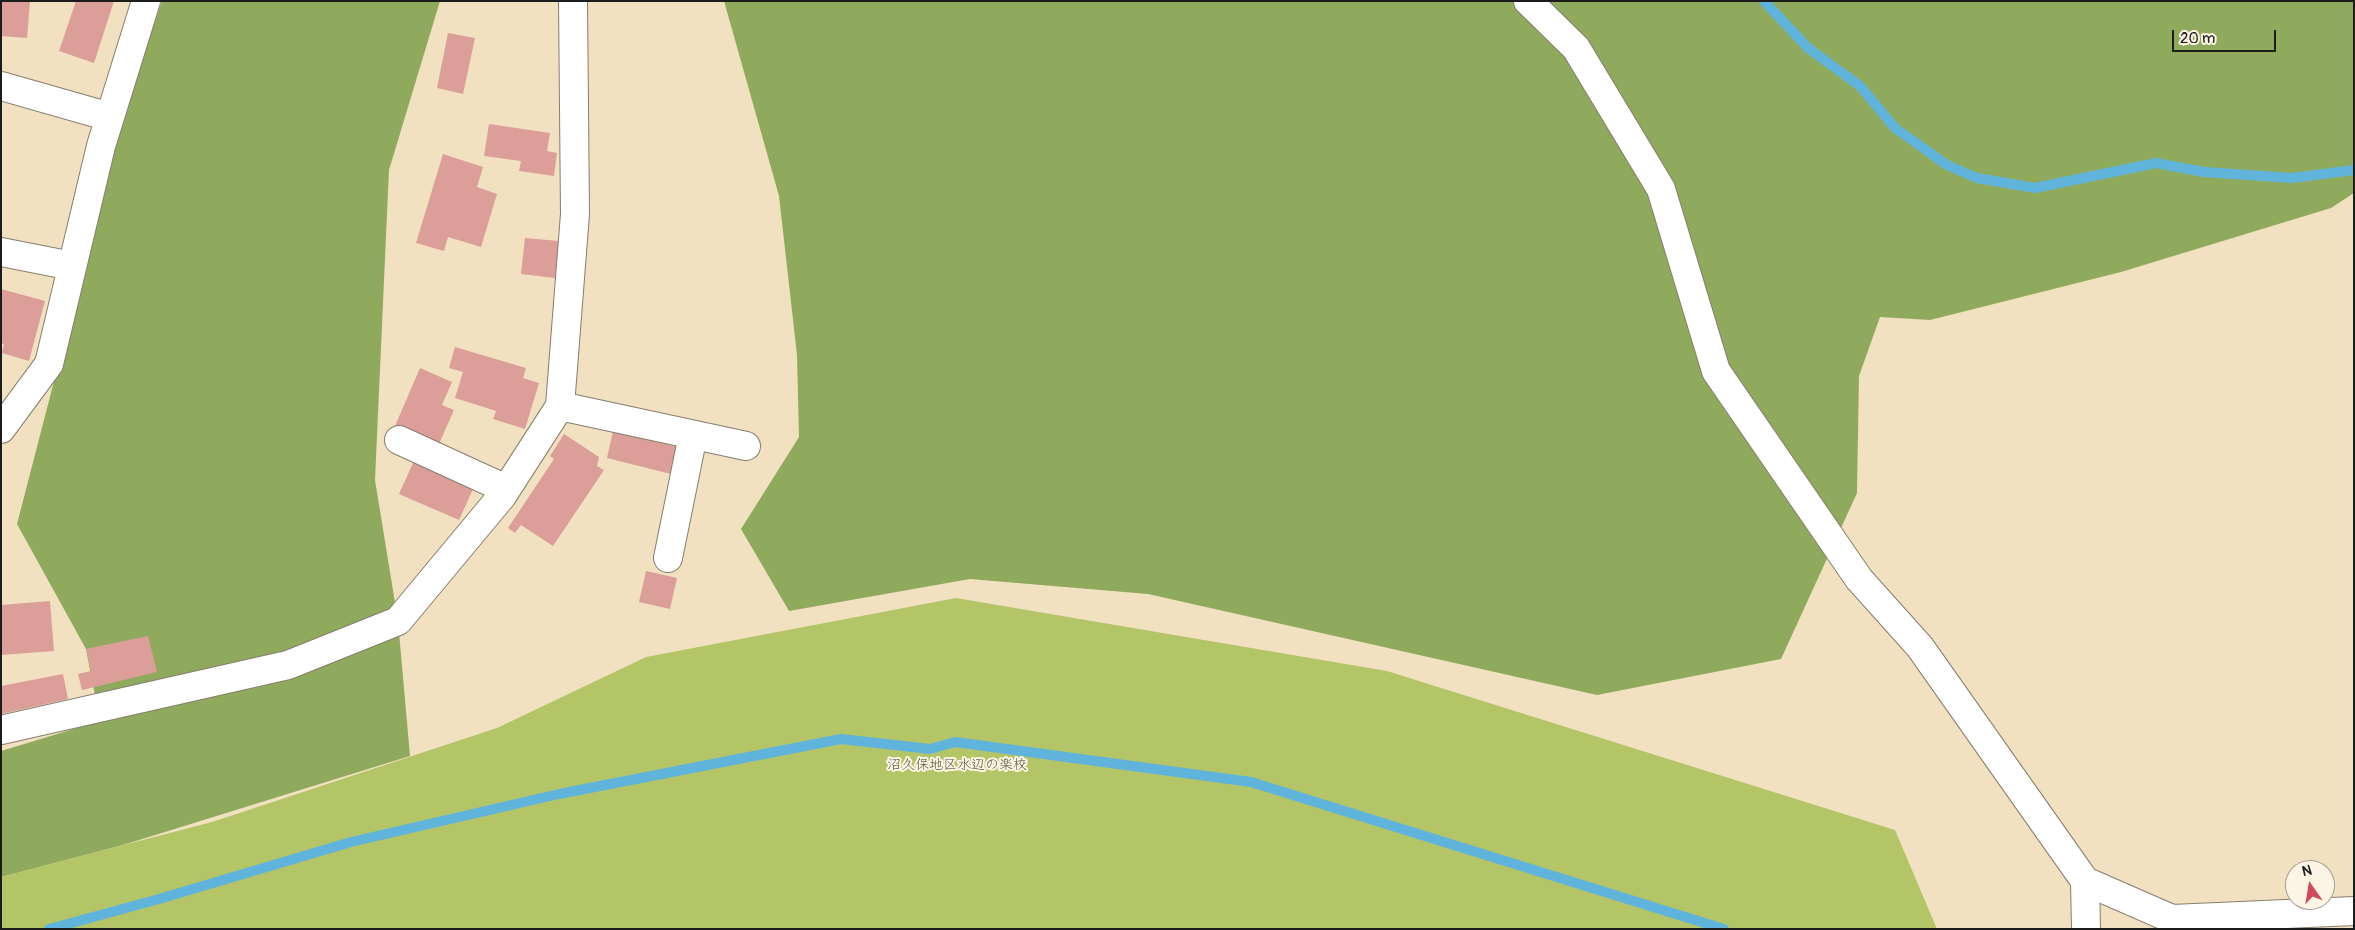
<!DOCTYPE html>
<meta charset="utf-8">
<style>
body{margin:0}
#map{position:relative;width:2355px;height:930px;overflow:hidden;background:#f1e1c1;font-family:Pangolin,sans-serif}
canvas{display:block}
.frame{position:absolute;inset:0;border:2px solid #1c1c1c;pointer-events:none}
.north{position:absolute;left:2285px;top:860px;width:50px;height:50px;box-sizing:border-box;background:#fcf5e5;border:1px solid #a29e95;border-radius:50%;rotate:347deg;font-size:14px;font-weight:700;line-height:20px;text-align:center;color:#1c1c1c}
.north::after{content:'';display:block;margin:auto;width:18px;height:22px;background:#d1495b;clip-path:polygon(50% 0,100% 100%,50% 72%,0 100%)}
.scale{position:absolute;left:2172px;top:30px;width:104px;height:22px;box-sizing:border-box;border:2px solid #1c1c1c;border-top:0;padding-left:6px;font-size:15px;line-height:18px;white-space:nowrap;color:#1c1c1c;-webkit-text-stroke:4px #fcf5e5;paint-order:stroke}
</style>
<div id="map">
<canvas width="2355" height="930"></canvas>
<div class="frame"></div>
<div class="north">N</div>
<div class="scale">20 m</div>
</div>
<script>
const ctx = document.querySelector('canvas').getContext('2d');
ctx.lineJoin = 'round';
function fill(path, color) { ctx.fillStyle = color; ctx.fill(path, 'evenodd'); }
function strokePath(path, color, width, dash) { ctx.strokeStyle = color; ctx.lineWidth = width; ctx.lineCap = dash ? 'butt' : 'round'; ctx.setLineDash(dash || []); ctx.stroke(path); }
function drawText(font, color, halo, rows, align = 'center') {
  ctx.font = font + ' Pangolin,"Klee One",sans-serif'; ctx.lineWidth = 4; ctx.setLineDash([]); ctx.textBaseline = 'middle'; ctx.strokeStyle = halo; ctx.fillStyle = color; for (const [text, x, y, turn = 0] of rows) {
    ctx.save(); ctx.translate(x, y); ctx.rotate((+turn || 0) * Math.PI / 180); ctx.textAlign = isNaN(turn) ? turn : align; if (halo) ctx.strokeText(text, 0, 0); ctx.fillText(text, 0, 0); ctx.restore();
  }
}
fill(new Path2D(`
 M 956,598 L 1387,671 L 1895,830 L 1937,929 L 1,929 L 1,877 L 212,822 L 497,728 L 646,657 Z`), '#b4c568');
fill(new Path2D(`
 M 162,1 L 440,1 L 389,170 L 375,480 L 398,621 L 410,756 L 123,845 L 1,877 L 1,751 L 100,721 L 86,649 L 17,524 L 123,115 Z
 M 724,1 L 2354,1 L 2354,193 L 2331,208 L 2121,272 L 1930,320 L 1880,317 L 1859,376 L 1857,493 L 1781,659 L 1597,695 L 1148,594 L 970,579 L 789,611 L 741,529 L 799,437 L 797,355 L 779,196 Z`), '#8faa5c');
strokePath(new Path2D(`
 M 1764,1 L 1808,48 L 1860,86 L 1895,128 L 1947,165 L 1977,178 L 2035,188 L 2156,163 L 2204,172 L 2292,178 L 2354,170
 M 49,929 L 159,899 L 351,842 L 559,794 L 841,739 L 930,749 L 955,742 L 1251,782 L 1724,929`), '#60b4dc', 10);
fill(new Path2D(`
 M 1,1 L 30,1 L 27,38 L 1,36 Z
 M 76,1 L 114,1 L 94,63 L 59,51 Z
 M 448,33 L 475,38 L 463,94 L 437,88 Z
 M 489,124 L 550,133 L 547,151 L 557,153 L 554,176 L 519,171 L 521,161 L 484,156 Z
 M 443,154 L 483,167 L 477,187 L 497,194 L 481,247 L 448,237 L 444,251 L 416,243 Z
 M 525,238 L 559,241 L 555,278 L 521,274 Z
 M 1,289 L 45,301 L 29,361 L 2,353 L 4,344 L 1,343 Z
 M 455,347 L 526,368 L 523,378 L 539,383 L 525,429 L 493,419 L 496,411 L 455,398 L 463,372 L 449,368 Z
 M 420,368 L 452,382 L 442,405 L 454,410 L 439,444 L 395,426 Z
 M 613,431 L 678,447 L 671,474 L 607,458 Z
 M 564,434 L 599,457 L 597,466 L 604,470 L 553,546 L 521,525 L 515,533 L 508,528 L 554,459 L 550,456 Z
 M 414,461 L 474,487 L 459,520 L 399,494 Z
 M 646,571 L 677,578 L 670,609 L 639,602 Z
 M 50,601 L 54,651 L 1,655 L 1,605 Z
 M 148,636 L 157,672 L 82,690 L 78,674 L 91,671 L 86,649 Z
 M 63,674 L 68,699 L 1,714 L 1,686 Z`), '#db9e98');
const minor = new Path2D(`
 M 1528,1 L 1576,48 L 1661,189 L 1716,371 L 1859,579 L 1920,647 L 2085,881 L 2172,919 L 2354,911
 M 1,86 L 110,117
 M 1,252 L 72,266
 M 560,406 L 746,446
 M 1,429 L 49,364 L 101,146 L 146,1
 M 399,440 L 506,489
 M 668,558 L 693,435
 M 1,730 L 288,665 L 398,621 L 502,496 L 560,406 L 575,214 L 573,1
 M 2085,881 L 2086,929`);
strokePath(minor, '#867e6e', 30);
strokePath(minor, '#fff', 28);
drawText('14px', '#515737', '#fcf5e5', [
 ["沼久保地区水辺の楽校",957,765]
]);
</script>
